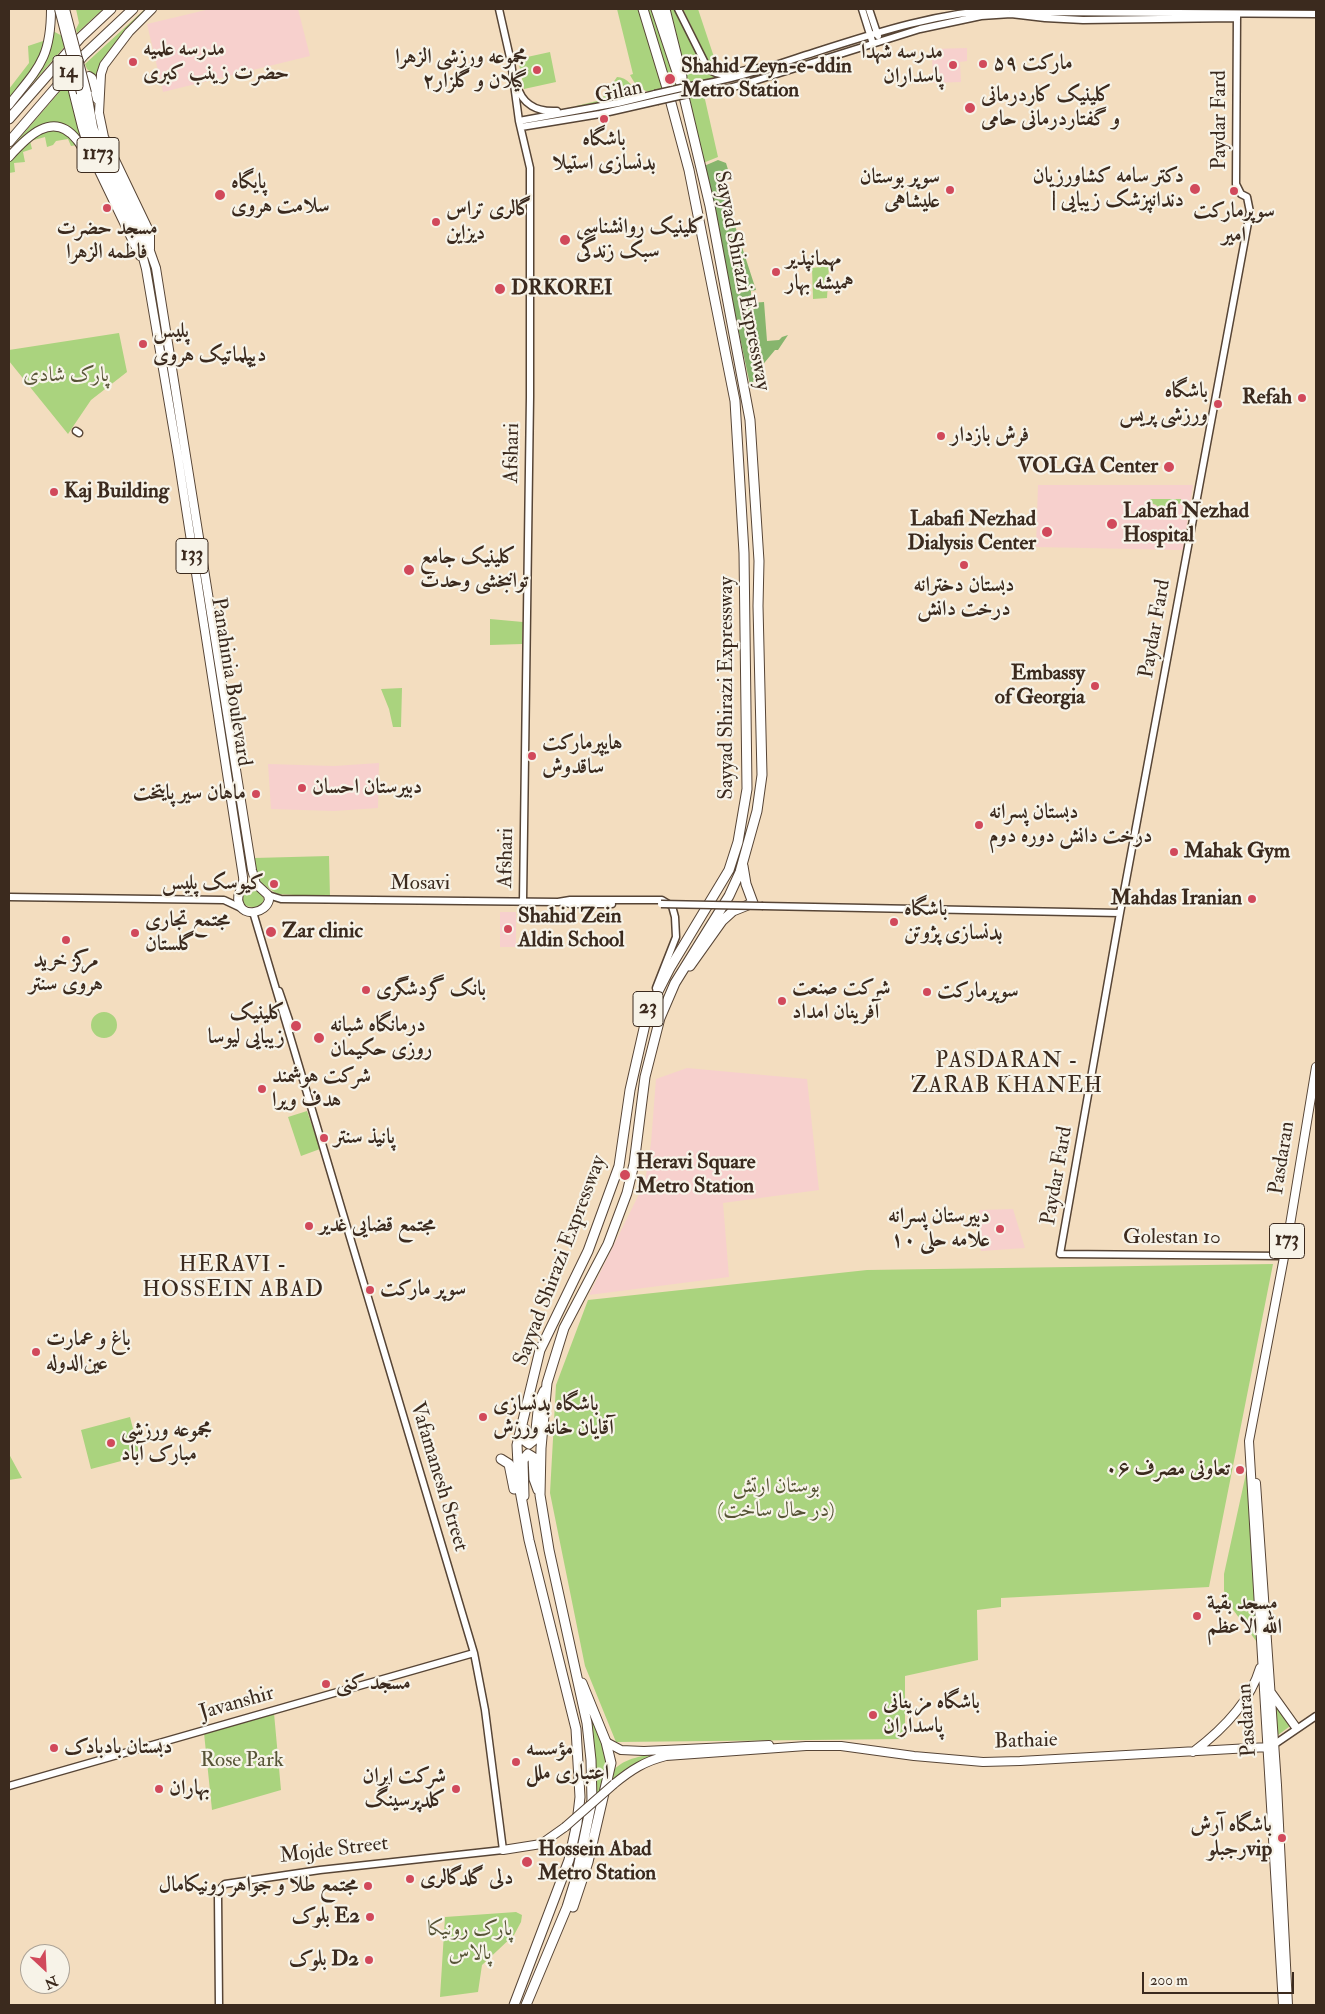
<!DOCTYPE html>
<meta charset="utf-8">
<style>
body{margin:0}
#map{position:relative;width:1325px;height:2014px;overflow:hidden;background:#f3ddbf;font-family:"IM FELL Double Pica",serif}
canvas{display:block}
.frame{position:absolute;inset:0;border:10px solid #3b2a1e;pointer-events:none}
.north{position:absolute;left:20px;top:1944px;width:50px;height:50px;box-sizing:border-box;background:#f7f3e8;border:1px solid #aca397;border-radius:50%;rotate:155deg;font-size:14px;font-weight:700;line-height:20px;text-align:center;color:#3b2a1e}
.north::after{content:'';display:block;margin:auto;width:18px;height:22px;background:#d1495b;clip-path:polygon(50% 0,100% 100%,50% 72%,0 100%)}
.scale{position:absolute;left:1142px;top:1972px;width:152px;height:22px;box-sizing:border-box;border:2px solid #3b2a1e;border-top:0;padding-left:6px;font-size:15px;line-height:18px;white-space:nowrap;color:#3b2a1e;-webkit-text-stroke:4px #f7f3e8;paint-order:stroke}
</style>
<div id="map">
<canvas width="1325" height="2014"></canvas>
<div class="frame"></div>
<div class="north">N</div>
<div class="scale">200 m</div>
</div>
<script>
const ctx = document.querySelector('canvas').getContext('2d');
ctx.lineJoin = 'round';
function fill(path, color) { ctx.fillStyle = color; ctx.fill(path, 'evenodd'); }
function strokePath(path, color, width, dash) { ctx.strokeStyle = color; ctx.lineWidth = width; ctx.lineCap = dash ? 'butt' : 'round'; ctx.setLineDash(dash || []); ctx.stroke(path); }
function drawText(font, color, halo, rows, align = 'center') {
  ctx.font = font + ' "IM FELL Double Pica",Amiri,serif'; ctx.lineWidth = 4.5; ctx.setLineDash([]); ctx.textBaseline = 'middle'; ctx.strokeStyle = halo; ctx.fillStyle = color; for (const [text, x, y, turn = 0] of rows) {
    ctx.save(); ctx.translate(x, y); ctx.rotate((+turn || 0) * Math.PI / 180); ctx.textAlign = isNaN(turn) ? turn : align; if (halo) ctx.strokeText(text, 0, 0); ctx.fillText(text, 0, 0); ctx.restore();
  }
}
fill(new Path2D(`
 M 210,9 L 298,9 L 310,56 L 163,92 L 147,24 Z
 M 967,48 L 967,61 L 960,62 L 961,82 L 933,83 L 932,49 Z
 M 1038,485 L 1193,485 L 1183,550 L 1036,547 Z
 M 379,763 L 378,808 L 334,811 L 271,809 L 268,764 L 334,766 Z
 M 500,912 L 516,912 L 516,947 L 500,947 Z
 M 687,1068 L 807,1079 L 819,1190 L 723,1203 L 729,1277 L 589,1295 L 645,1182 L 651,1143 L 656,1079 Z
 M 1013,1209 L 1025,1248 L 981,1251 L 979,1210 Z`), '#f7d0cd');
fill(new Path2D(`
 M 76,9 L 103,9 L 77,33 L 76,29 L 79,23 Z
 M 145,9 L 148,9 L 110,52 L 98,94 L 94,75 L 87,69 L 85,64 Z
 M 617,9 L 639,9 L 665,91 C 647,94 638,91 630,75 L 633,74 Z
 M 647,9 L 652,9 L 677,88 L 672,89 Z
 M 666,9 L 677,9 L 712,74 L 756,68 L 687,86 Z
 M 683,9 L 698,9 L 717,66 L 715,69 L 712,69 Z
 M 53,31 L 64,37 L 66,45 L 9,110 L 36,75 Z
 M 46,40 L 39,63 L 9,102 L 9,89 L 29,63 L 28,46 Z
 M 550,52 L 556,82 L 524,89 L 518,59 Z
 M 74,75 L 90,154 L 74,134 L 38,127 L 27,134 L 9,154 L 9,151 L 18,140 Z
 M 617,77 C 627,77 635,88 638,95 L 576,108 L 576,106 L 601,100 Z
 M 704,95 L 718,157 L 703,163 L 688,97 Z
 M 46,130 C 59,130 69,134 77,145 L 71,146 L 68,139 L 56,141 L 53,145 L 47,147 L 45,137 L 30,141 L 32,149 L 23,152 L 25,162 L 14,163 L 15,172 L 9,173 L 9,162 L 28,140 Z
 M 829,266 L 827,298 L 813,299 L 812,268 Z
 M 119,333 L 127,372 L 91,400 L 68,434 L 9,361 L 9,350 Z
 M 1150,499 L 1181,499 L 1181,503 L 1166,508 L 1164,513 L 1156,505 L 1151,503 Z
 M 490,619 L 523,622 L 522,644 L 490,645 Z
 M 402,688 L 401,727 L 393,727 L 389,709 L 381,689 Z
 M 329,856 L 330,897 L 277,894 L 258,881 L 254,858 Z
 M 249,880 C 253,887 261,892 264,899 L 262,906 C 255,908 245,908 241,901 L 248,887 Z
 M91 1025a13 13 0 1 1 26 0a13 13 0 1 1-26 0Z
 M 307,1111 L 320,1149 L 301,1156 L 288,1117 Z
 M 1273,1264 L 1209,1587 L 1001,1598 L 1001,1607 L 977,1610 L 978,1660 L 905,1676 L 905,1739 L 616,1742 L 585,1666 L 550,1493 L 556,1385 L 588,1300 L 867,1270 Z
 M 130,1417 L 140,1456 L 91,1469 L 81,1430 Z
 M 9,1454 L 22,1478 L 9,1480 Z
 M 1247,1469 L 1259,1645 L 1226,1600 L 1224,1590 L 1224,1574 Z
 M 586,1695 L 604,1741 L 608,1765 L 603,1774 L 603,1790 L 595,1797 Z
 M 1273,1698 L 1293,1724 L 1278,1735 Z
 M 274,1713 L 281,1790 L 212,1810 L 204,1733 Z
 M 659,1754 C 638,1759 624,1770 609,1785 C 610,1781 611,1774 614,1770 C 624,1758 645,1755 659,1754 Z
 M 516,1912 L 522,1915 L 521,1922 L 514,1935 L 482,1965 L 478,1992 L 440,1997 L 445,1917 Z`), '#aad37e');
fill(new Path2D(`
 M 718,160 L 726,163 L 730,176 L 722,179 L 731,200 L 727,201 L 756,290 L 751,291 L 751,303 L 764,302 L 767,341 L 779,340 L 782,337 L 788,335 L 778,350 L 775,350 L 760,368 L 762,373 L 750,385 L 704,166 Z
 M 149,262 L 155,286 L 168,364 L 165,363 L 148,263 Z
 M 170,386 L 172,389 L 226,730 L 224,732 Z
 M 229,756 L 231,756 L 245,854 L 243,853 L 227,758 Z`), '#87b56d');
const secondary = new Path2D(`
 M 499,9 L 511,62 L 519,121 L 530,168 L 530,397 L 523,901
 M 678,9 L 706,65 C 718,85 744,66 762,68
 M 862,9 L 873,44
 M 869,9 L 878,36
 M 1012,9 L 1038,12 L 1316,14
 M 1237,14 L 1236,184 L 1241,194 L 1247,197 L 1250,212 L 1120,913 L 1060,1254 L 1283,1256
 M 517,85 C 522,105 538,112 557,111
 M 690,86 C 727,81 761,70 797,58 C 866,36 934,12 1007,9
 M 692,93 L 726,89 L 751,82 L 920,29 L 981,16 L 1011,14 L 1045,18 L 1083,20 L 1236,18
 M 519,121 L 618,103 L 655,94
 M 521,127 L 600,114 L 657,101
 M 76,431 L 79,433
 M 268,895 L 281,899 L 558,902 L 570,900 L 662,900 L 672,906 L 675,917 L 676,937 L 656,988
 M 9,897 L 224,900 L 241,908
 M 562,902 L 570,904 L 612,904
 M 763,906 L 1120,913
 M 279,991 L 292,1029
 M 1272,1746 L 1316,1716
 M 9,1786 L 474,1653
 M 219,2005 L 218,1896 L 220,1889 L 225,1884 L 320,1870 L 503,1850 L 485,1710 L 474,1653 L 253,912`);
const primary = new Path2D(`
 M 81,93 L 92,143 L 138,239 L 146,269 L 178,457 L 243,877 C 245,887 235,894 239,903 C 243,918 266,913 269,900 L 268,895 L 256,884 L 252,870 L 156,268 L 150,251 L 97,138 L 93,127 L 87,93
 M 97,99 L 92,78 L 89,76 C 82,79 75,84 73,91 L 82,127 L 90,152 L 140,256
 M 9,105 C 38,68 51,59 51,9
 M 9,157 C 26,138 53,109 77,140 C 82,146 85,154 89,161
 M 150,249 L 150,233 L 104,137 L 99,113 L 101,74 L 104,65 L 129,32 L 152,9
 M 1256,1483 L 1277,1785 L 1288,2005
 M 1270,1691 L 1295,1726
 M 606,1742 L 621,1750 L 644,1751 L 769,1745
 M 1193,1752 C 1221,1731 1250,1702 1260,1668
 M 614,1784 C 631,1770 645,1761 666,1756 L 806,1746 L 841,1746 L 914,1756 L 983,1762 L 1020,1761 L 1268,1747
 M 503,1850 L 541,1844 L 565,1827
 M 1283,2005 L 1249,1441 L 1289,1231 L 1316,1067`);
const highway = new Path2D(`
 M 665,9 L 682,77
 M 9,119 L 80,38 L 111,9
 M 9,142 L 84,55 L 133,9
 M 690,966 L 722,921 L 733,911 L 753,903 L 746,884 L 743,866
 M 525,1429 L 525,1441 L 529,1444 L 535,1439 L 539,1402 L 544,1391
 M 501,1459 L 509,1464 L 514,1489
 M 524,1496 L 523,1460 L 528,1454 L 533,1457 L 534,1479 L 538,1490
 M 573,1907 L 588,1862 L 611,1763 L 606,1742 L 582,1683
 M 514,2005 L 569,1860 L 577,1823 L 580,1797 L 576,1729 L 529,1540 L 519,1485 L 517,1445 L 540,1350 L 588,1251 L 619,1166 L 630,1090 L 648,1011 L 670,968 L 729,870 L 738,842 L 747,789 L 744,553 L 735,401 L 689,170 L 667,88 L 643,9
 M 526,2005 L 567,1907 L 576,1878 L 592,1800 L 591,1760 L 587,1723 L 549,1550 L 540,1495 L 541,1448 L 547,1383 L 564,1328 L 608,1244 L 627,1193 L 634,1164 L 645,1077 L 660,1018 L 675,983 L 729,896 L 740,872 L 757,811 L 762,775 L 758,606 L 759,561 L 750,420 L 710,206 L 681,84 L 656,9`);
strokePath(secondary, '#574536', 9);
strokePath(primary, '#574536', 10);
strokePath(highway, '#574536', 11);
strokePath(secondary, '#fff', 6);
strokePath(primary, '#fff', 8);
strokePath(highway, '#fff', 9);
const secondaryBridge = new Path2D(`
 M 655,94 L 690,86
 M 657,101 L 692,93
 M 661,904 L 763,906`);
const primaryBridge = new Path2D(`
 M 59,9 L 81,93
 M 65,9 L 87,93
 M 565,1827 L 614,1784`);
strokePath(secondaryBridge, '#574536', 9, []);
strokePath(primaryBridge, '#574536', 10, []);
strokePath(secondaryBridge, '#fff', 6);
strokePath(primaryBridge, '#fff', 8);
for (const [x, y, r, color] of [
 [133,62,5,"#d1495b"],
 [983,64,5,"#d1495b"],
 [953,65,5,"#d1495b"],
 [537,70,5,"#d1495b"],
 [670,79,6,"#d1495b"],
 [970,108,6,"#d1495b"],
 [604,119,5,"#d1495b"],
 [1195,189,6,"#d1495b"],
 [950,190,5,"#d1495b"],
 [1234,191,5,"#d1495b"],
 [220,195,6,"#d1495b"],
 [107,208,5,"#d1495b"],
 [436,222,5,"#d1495b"],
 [565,240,6,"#d1495b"],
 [776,272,5,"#d1495b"],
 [500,289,6,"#d1495b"],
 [143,344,5,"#d1495b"],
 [1302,398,5,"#d1495b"],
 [1218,404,5,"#d1495b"],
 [941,436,5,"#d1495b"],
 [1169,467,6,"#d1495b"],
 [54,492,5,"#d1495b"],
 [1112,524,6,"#d1495b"],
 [1047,532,6,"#d1495b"],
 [964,565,5,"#d1495b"],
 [409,570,6,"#d1495b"],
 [1095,686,5,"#d1495b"],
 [532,756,5,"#d1495b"],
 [302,788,5,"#d1495b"],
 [256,794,5,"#d1495b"],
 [979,825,5,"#d1495b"],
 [1174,852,5,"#d1495b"],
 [274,884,5,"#d1495b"],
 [1252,899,5,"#d1495b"],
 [894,922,5,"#d1495b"],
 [508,929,5,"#d1495b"],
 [271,932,6,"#d1495b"],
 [135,933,5,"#d1495b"],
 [66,940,5,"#d1495b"],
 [366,990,5,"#d1495b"],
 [927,992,5,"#d1495b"],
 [782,1001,5,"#d1495b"],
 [296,1026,6,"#d1495b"],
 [319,1038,6,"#d1495b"],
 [262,1089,5,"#d1495b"],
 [324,1138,5,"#d1495b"],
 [625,1175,6,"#d1495b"],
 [309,1226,5,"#d1495b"],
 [1000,1229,5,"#d1495b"],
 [370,1290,5,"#d1495b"],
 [36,1352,5,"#d1495b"],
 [483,1417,5,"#d1495b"],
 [111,1443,5,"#d1495b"],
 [1240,1470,5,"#d1495b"],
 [1197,1616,5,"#d1495b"],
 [326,1684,5,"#d1495b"],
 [873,1715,5,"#d1495b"],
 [54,1748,5,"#d1495b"],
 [516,1762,5,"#d1495b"],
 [159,1789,5,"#d1495b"],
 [456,1789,5,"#d1495b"],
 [1282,1838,5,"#d1495b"],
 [527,1862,6,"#d1495b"],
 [410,1879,5,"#d1495b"],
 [368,1886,5,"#d1495b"],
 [370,1917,5,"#d1495b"],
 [369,1960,5,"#d1495b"]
]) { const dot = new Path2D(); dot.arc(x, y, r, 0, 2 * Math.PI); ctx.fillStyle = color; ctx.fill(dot); strokePath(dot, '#f7f3e8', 2); }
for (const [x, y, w] of [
 [68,73,30],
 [98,155,42],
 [192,556,32],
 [648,1009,30],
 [1287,1241,35]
]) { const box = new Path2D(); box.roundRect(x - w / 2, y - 17.5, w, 35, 4); ctx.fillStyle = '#f7f3e8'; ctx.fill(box); strokePath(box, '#3b2a1e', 1); }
drawText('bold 20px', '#3b2a1e', null, [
 ["14",68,73],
 ["1173",98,155],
 ["133",192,556],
 ["23",648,1009],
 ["173",1287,1241]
]);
drawText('bold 21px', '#3b2a1e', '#f7f3e8', [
 ["مدرسه علمیه",143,50],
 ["حضرت زینب کبری",143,74],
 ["مدرسه شهدا",943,53,"right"],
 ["پاسداران",943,77,"right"],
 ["مجموعه ورزشی الزهرا",527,58,"right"],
 ["گیلان و گلزار۲",527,82,"right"],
 ["مارکت ۵۹",993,64],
 ["Shahid Zeyn-e-ddin",681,67],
 ["Metro Station",681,91],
 ["کلینیک کاردرمانی",981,96],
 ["و گفتاردرمانی حامی",981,120],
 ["باشگاه",604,140,"center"],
 ["بدنسازی استیلا",604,164,"center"],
 ["دکتر سامه کشاورزیان",1184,177,"right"],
 ["| دندانپزشک زیبایی",1184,201,"right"],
 ["سوپر بوستان",940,178,"right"],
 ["علیشاهی",940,202,"right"],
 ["پایگاه",231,183],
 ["سلامت هروی",231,207],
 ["گالری تراس",446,210],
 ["دیزاین",446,234],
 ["سوپرمارکت",1234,212,"center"],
 ["امیر",1234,236,"center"],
 ["کلینیک روانشناسی",576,228],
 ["سبک زندگی",576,252],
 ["مسجد حضرت",107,229,"center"],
 ["فاطمه الزهرا",107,253,"center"],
 ["مهمانپذیر",786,260],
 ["همیشه بهار",786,284],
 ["DRKOREI",511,289],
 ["پلیس",153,332],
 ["دیپلماتیک هروی",153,356],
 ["باشگاه",1208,392,"right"],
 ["ورزشی پریس",1208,416,"right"],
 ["Refah",1292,398,"right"],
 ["فرش بازدار",951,436],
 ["VOLGA Center",1158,467,"right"],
 ["Kaj Building",64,492],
 ["Labafi Nezhad",1123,512],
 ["Hospital",1123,536],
 ["Labafi Nezhad",1036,520,"right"],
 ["Dialysis Center",1036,544,"right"],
 ["کلینیک جامع",420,558],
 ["توانبخشی وحدت",420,582],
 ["دبستان دخترانه",964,586,"center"],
 ["درخت دانش",964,610,"center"],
 ["Embassy",1085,674,"right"],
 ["of Georgia",1085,698,"right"],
 ["هایپرمارکت",542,744],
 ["ساقدوش",542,768],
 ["دبیرستان احسان",312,788],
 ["ماهان سیر پایتخت",246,794,"right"],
 ["دبستان پسرانه",989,813],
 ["درخت دانش دوره دوم",989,837],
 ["Mahak Gym",1184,852],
 ["کیوسک پلیس",264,884,"right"],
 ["Mahdas Iranian",1242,899,"right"],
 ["باشگاه",904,910],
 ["بدنسازی پژوتن",904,934],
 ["Shahid Zein",518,917],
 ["Aldin School",518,941],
 ["مجتمع تجاری",145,921],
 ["گلستان",145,945],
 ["Zar clinic",282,932],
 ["مرکز خرید",66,961,"center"],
 ["هروی سنتر",66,985,"center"],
 ["شرکت صنعت",792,989],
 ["آفرینان امداد",792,1013],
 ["بانک گردشگری",376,990],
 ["سوپرمارکت",937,992],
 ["کلینیک",285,1014,"right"],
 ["زیبایی لیوسا",285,1038,"right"],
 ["درمانگاه شبانه",330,1026],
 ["روزی حکیمان",330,1050],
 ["شرکت هوشمند",272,1077],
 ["هدف ویرا",272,1101],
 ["پانیذ سنتر",334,1138],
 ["Heravi Square",636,1163],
 ["Metro Station",636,1187],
 ["دبیرستان پسرانه",990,1217,"right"],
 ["علامه حلی ۱۰",990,1241,"right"],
 ["مجتمع قضایی غدیر",319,1226],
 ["سوپر مارکت",380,1290],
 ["باغ و عمارت",46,1340],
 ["عین‌الدوله",46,1364],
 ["باشگاه بدنسازی",493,1405],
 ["آقایان خانه ورزش",493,1429],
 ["مجموعه ورزشی",121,1431],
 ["مبارک آباد",121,1455],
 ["تعاونی مصرف ۰۶",1230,1470,"right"],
 ["مسجد بقیة",1207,1604],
 ["الله الاعظم",1207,1628],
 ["مسجد کنی",336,1684],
 ["باشگاه مزینانی",883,1703],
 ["پاسداران",883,1727],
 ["دبستان بادبادک",64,1748],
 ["مؤسسه",526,1750],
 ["اعتباری ملل",526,1774],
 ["شرکت ایران",446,1777,"right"],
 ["کلدپرسینگ",446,1801,"right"],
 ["بهاران",169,1789],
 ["باشگاه آرش",1272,1826,"right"],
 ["رجبلوvip",1272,1850,"right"],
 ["Hossein Abad",538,1850],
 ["Metro Station",538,1874],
 ["دلی گلدگالری",420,1879],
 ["مجتمع طلا و جواهر رونیکامال",358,1886,"right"],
 ["بلوک E2",360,1917,"right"],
 ["بلوک D2",359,1960,"right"]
], 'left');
drawText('21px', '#3b2a1e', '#f7f3e8', [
 ["Gilan",619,93,-12],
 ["Paydar Fard",1220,120,-90],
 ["Sayyad Shirazi Expressway",741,281,79],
 ["Afshari",513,453,-89],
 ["Paydar Fard",1156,629,-80],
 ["Panahinia Boulevard",230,682,81],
 ["Sayyad Shirazi Expressway",727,688,-90],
 ["Afshari",507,858,-89],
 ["Mosavi",420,884],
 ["Pasdaran",1283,1158,-81],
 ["Paydar Fard",1058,1176,-80],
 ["Golestan 10",1172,1238],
 ["Sayyad Shirazi Expressway",561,1261,-69],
 ["Vafamanesh Street",438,1477,73],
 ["Javanshir",237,1704,-16],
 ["Pasdaran",1248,1720,-94],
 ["Bathaie",1026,1742,-2],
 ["Mojde Street",334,1851,-7]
]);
drawText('21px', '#575436', '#f7f3e8', [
 ["پارک شادی",66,376],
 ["بوستان ارتش",776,1487],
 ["(در حال ساخت)",776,1511],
 ["Rose Park",242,1761],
 ["پارک رونیکا",470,1930],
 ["پالاس",470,1954]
]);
ctx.letterSpacing = '1px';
drawText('22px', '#3b2a1e', '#f7f3e8', [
 ["PASDARAN -",1007,1062],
 ["ZARAB KHANEH",1007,1087],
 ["HERAVI -",233,1266],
 ["HOSSEIN ABAD",233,1291]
]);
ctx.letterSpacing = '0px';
</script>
